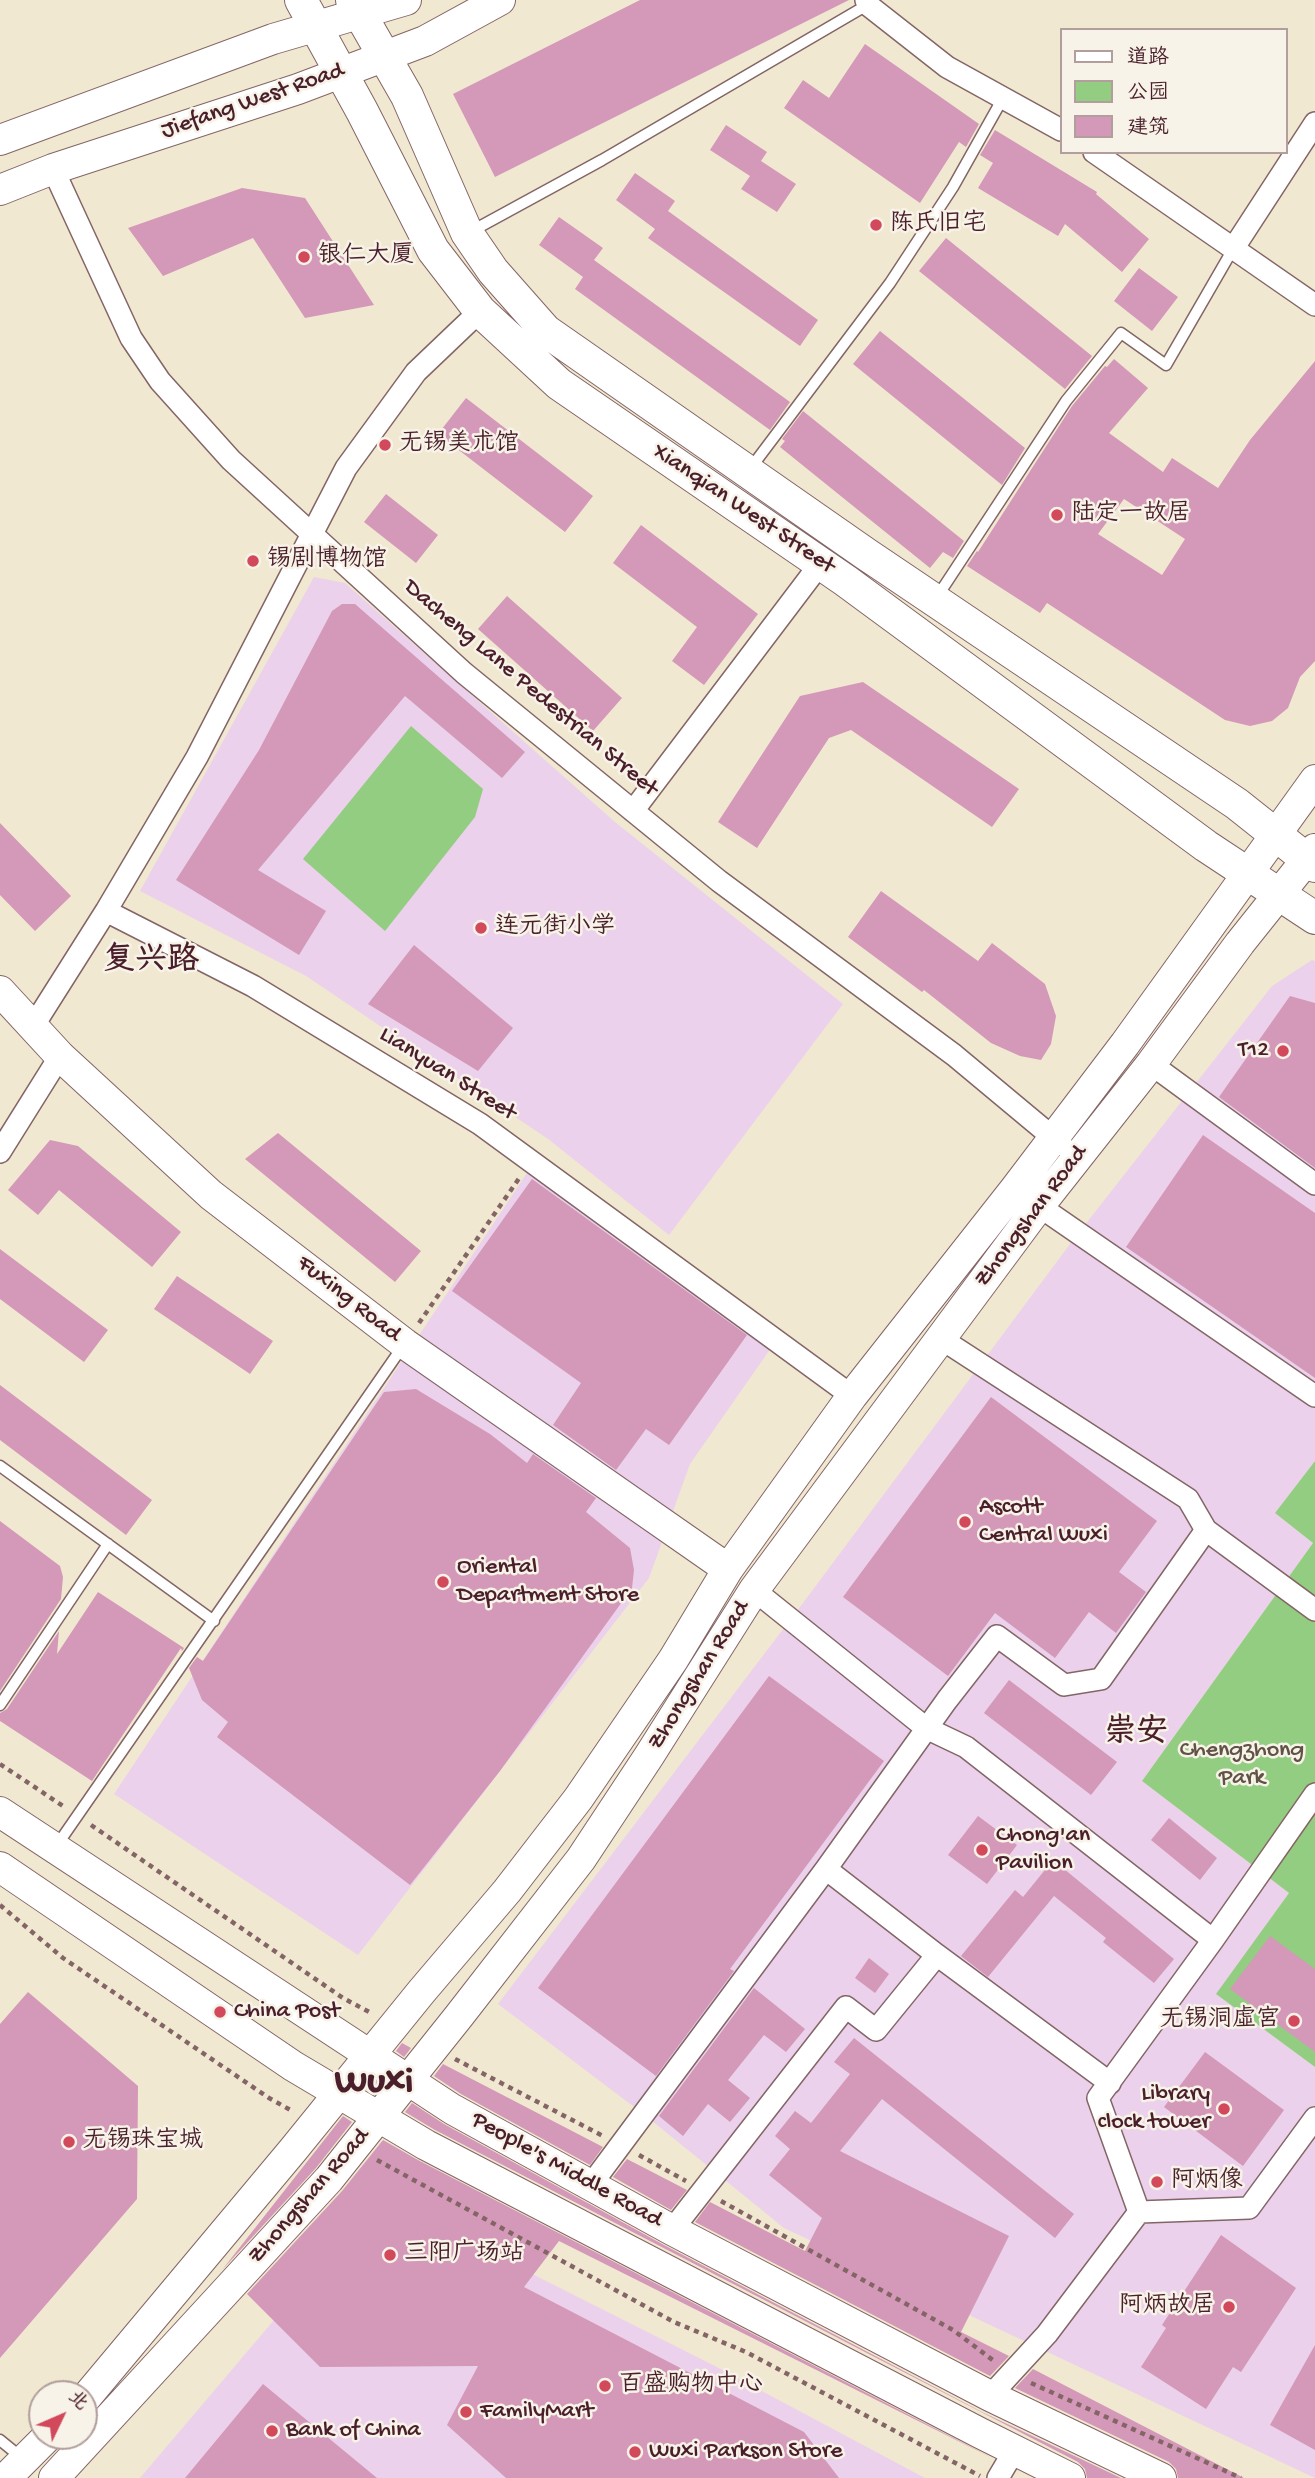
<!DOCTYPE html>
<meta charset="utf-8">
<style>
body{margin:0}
#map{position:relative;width:1315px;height:2478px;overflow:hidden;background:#f1e8d1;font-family:"Gochi Hand","LXGW WenKai TC",sans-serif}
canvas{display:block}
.legend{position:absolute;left:1060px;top:28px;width:228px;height:126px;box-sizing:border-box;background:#f7f3e8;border:2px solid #b29e9c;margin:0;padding:9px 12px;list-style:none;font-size:21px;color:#4a1f2b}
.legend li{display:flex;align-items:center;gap:14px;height:35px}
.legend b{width:35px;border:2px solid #b29e9c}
.north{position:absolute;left:28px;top:2380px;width:70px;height:70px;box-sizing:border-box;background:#f7f3e8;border:2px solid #b29e9c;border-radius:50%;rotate:46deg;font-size:19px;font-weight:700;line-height:28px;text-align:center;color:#4a1f2b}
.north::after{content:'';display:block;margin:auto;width:24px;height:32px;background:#d1495b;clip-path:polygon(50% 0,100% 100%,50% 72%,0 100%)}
</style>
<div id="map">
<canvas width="1315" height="2478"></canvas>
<ul class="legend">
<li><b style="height:9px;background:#fff"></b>道路</li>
<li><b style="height:19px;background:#93cd81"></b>公园</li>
<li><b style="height:19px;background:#d498b9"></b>建筑</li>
</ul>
<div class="north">北</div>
</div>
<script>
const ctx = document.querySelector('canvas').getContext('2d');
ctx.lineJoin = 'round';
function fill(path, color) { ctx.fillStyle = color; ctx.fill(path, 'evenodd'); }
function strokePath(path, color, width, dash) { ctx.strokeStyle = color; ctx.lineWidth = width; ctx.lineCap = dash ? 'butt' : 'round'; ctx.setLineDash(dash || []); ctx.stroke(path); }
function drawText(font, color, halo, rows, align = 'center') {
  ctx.font = font + ' "Gochi Hand","LXGW WenKai TC",sans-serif'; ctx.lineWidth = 5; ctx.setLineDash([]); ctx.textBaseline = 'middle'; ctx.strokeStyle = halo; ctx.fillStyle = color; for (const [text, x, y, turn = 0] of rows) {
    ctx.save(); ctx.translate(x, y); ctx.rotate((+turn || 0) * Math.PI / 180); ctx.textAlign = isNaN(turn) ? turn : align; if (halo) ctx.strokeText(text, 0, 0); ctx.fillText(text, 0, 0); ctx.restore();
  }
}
fill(new Path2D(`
 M 314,577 L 345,583 L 615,822 L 843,1004 L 669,1235 L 548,1139 L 306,976 L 140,891 Z
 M 1312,960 L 1315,961 L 1315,1461 L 1275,1513 L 1313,1543 L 1142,1781 L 1289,1893 L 1217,1994 L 1315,2067 L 1315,2478 L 784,2228 L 646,2116 L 498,2004 L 803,1603 L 1073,1240 L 1272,986 Z
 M 527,1173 L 771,1348 L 690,1464 L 649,1578 L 358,1955 L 114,1794 Z
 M 427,2221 L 713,2365 L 925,2478 L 140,2478 L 347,2234 Z`), '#ebd1eb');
fill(new Path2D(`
 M 411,726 L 483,789 L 475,817 L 385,931 L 303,859 Z
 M 1315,1461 L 1315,2067 L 1216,1994 L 1289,1893 L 1142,1781 L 1313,1543 L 1275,1513 Z`), '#93cd81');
fill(new Path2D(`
 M 640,0 L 849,0 L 495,177 L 453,94 Z
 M 865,44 L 979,124 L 966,147 L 959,142 L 920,203 L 784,108 L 803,80 L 829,98 Z
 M 726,125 L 767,152 L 761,161 L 796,184 L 777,212 L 741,189 L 750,176 L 710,150 Z
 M 995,130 L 1097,192 L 1096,194 L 1149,239 L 1122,272 L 1065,224 L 1058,236 L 978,188 L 993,163 L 980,155 Z
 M 635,173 L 675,201 L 668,211 L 818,320 L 800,346 L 648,238 L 655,229 L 616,200 Z
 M 242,188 L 305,198 L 374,305 L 305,318 L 253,238 L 163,276 L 128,228 Z
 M 559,217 L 603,248 L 594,260 L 790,402 L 770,430 L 575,289 L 583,277 L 539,245 Z
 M 946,238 L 1092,356 L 1065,389 L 919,271 Z
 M 1139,268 L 1178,297 L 1152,331 L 1114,301 Z
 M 880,331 L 1025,448 L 1002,485 L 853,364 Z
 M 1114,359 L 1148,388 L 1109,433 L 1163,472 L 1172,458 L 1218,488 L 1250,440 L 1315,361 L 1315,661 L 1300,677 L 1288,708 L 1272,721 L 1250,726 L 1225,720 L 1047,603 L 1040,613 L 967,566 L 977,551 L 978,552 L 1072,406 L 1105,366 L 1107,367 ZM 1124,499 L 1185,539 L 1162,575 L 1098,534 Z
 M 466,398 L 593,496 L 565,532 L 438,434 Z
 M 803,411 L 964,541 L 953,558 L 943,552 L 930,568 L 780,447 L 785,441 L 782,439 Z
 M 386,494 L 438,535 L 416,563 L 364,522 Z
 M 641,525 L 758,614 L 704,685 L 672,661 L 697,627 L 613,563 Z
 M 507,596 L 622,698 L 593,731 L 478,629 Z
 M 342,604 L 355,604 L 525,752 L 502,778 L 405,696 L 258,870 L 326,911 L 299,955 L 176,880 L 259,750 L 332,611 Z
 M 863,682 L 1019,789 L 992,827 L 851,730 L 829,738 L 757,848 L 718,822 L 800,696 Z
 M 0,823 L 71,896 L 35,931 L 0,895 Z
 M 881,891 L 978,961 L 992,943 L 1045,984 L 1056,1016 L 1051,1044 L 1041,1060 L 1020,1056 L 991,1043 L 924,990 L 922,992 L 848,937 Z
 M 414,945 L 513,1028 L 478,1071 L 368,1004 Z
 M 1290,996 L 1315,1003 L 1315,1168 L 1219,1097 Z
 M 278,1133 L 421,1251 L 395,1282 L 245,1159 Z
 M 1203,1135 L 1315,1213 L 1315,1378 L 1126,1247 Z
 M 50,1140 L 78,1146 L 181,1232 L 152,1267 L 59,1190 L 38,1215 L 8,1190 Z
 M 532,1179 L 747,1335 L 669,1445 L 646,1429 L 616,1470 L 553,1425 L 581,1383 L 452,1291 Z
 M 0,1249 L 108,1330 L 84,1362 L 0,1299 Z
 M 177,1276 L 273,1341 L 250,1374 L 154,1309 Z
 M 0,1385 L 152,1500 L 126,1535 L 0,1440 Z
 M 416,1389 L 490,1434 L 527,1463 L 533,1454 L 596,1498 L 586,1512 L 630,1548 L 634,1570 L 632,1588 L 500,1771 L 410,1885 L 217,1737 L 228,1722 L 202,1700 L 189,1668 L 197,1657 L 203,1661 L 384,1392 Z
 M 991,1397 L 1157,1521 L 1119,1572 L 1146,1592 L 1116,1633 L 1089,1612 L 1055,1658 L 995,1613 L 948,1676 L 843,1597 Z
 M 0,1521 L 60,1566 L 63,1577 L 61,1599 L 0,1691 Z
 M 98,1592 L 184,1648 L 182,1651 L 181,1648 L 92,1781 L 0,1721 L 0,1713 L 7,1709 L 59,1631 L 57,1654 Z
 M 769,1676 L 884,1761 L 730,1969 L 734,1971 L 656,2076 L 538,1988 Z
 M 1009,1680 L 1117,1762 L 1091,1795 L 984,1713 Z
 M 978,1816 L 1017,1845 L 987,1884 L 948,1855 Z
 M 1169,1818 L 1217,1858 L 1200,1880 L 1151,1840 Z
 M 1053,1860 L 1174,1959 L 1154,1983 L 1103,1942 L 1106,1938 L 1054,1896 L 988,1977 L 961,1956 L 1015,1890 L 1023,1897 Z
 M 1270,1936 L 1315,1969 L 1315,2052 L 1230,1989 Z
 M 869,1958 L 889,1974 L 875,1993 L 855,1978 Z
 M 754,1988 L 805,2029 L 786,2052 L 764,2035 L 728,2080 L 750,2098 L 730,2122 L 708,2104 L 683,2136 L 659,2116 Z
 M 28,1992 L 138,2086 L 137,2199 L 0,2358 L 0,2024 Z
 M 854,2038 L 1074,2214 L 1055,2238 L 882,2099 L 840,2151 L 1009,2236 L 961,2332 L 1009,2356 L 990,2376 L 695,2222 L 710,2202 L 805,2251 L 822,2218 L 769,2175 L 790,2149 L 775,2136 L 795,2111 L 811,2123 L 850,2074 L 834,2062 Z
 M 402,2043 L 411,2048 L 404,2057 L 396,2051 Z
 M 1205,2052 L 1284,2110 L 1243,2166 L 1164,2107 Z
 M 443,2064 L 603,2147 L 590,2165 L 461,2094 L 434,2076 Z
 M 374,2078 L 382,2084 L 374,2094 L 365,2089 Z
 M 412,2103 L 444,2124 L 664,2245 L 982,2412 L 1121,2478 L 1087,2478 L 1085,2469 L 1078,2462 L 435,2130 L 405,2112 Z
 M 343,2116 L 352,2122 L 316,2168 L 222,2270 Z
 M 383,2140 L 418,2160 L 994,2459 L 559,2241 L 524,2287 L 804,2432 L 839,2478 L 506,2478 L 447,2425 L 478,2366 L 320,2367 L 247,2294 L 342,2191 Z
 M 627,2159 L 687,2190 L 671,2210 L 613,2177 Z
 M 1221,2235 L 1296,2288 L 1241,2372 L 1233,2367 L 1206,2409 L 1141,2367 L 1166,2328 L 1162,2325 Z
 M 1315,2345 L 1315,2450 L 1270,2425 Z
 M 1033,2369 L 1244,2478 L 1178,2478 L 1176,2469 L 1169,2462 L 1015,2388 Z
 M 263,2384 L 377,2478 L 185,2478 Z`), '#d498b9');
const lane = new Path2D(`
 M 470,232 L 602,160 L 869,4
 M 750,469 L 890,283 L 953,187 L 1003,98
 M 937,597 L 1066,401 L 1121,333 L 1166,365 L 1233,249
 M 0,1466 L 214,1621
 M 0,1705 L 108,1544
 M 55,1848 L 403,1346
 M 0,2440 L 22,2458`);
const street = new Path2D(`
 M 866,0 L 868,5 L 947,67 L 1061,130
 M 1094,152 L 1315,305
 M 53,169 L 131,338 L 160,381 L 231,460 L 464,673 L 719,881 L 954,1055 L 1062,1145
 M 1233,249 L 1315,123
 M 633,811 L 820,564
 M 106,911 L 253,986 L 480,1124 L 852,1396
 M 32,1028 L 106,911 L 197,757 L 346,468 L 416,372 L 480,311
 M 1151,1064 L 1315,1184
 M 0,1152 L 60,1056
 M 1039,1206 L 1315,1396
 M 1206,1530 L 1315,1610
 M 754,1590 L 926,1728 L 966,1747 L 1213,1940
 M 826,1869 L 937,1955 L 1110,2083
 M 590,2186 L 826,1869 L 947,1700 L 997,1636 L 1064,1685 L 1101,1679 L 1206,1530 L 1188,1499 L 940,1338
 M 1139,2212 L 1098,2098 L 1213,1940 L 1315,1794
 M 672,2230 L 846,2007 L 876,2030 L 937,1955
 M 990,2396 L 1047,2334 L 1139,2212 L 1249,2208 L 1315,2118
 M 998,2478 L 1014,2451`);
const secondary = new Path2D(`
 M 0,140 L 273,39 L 406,0
 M 0,190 L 53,169 L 298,89 L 425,41 L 500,0
 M 0,991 L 60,1056 L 211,1195 L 405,1344 L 728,1569
 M 0,1812 L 452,2109 L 672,2230 L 990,2396 L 1161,2478
 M 0,1867 L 293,2066 L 426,2145 L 980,2433 L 1070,2478
 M 84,2400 L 293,2150 L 422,1991 L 507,1891 L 578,1799 L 673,1660 L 728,1569 L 852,1396 L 1015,1189 L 1125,1044 L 1315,780
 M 6,2478 L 48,2436
 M 54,2478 L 329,2179 L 459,2016 L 581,1859 L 649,1756 L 754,1590 L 1039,1206 L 1151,1064 L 1240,943 L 1315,849`);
const primary = new Path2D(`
 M 301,0 L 362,111 L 433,250 L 480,311 L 559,384 L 846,581 L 1206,846 L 1315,918
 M 352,0 L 407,96 L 467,233 L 493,271 L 546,331 L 866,554 L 1237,804 L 1315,866`);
strokePath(lane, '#846565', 13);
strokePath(street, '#846565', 24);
strokePath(secondary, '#846565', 32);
strokePath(primary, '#846565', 34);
strokePath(new Path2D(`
 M 419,1323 L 520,1177
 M 0,1764 L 66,1808
 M 91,1825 L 343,1998 L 371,2013
 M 0,1905 L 63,1958 L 269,2098 L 294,2112
 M 455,2059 L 603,2136
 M 639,2155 L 686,2181
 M 377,2160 L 674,2322 L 746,2352 L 980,2476
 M 721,2201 L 953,2330 L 994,2361
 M 1031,2383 L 1241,2478`), '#846565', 4.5, [5, 5]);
strokePath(lane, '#fff', 10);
strokePath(street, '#fff', 21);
strokePath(secondary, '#fff', 30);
strokePath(primary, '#fff', 32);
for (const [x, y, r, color] of [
 [876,225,7,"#d1495b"],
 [304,257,7,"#d1495b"],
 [385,445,7,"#d1495b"],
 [1057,515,7,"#d1495b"],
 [253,561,7,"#d1495b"],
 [481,928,7,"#d1495b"],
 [1283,1051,7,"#d1495b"],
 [965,1522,7,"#d1495b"],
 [443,1582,7,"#d1495b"],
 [982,1850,7,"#d1495b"],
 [220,2012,7,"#d1495b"],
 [1294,2021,7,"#d1495b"],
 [1224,2109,7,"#d1495b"],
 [69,2142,7,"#d1495b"],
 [1157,2182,7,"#d1495b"],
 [390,2255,7,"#d1495b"],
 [1229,2307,7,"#d1495b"],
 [605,2386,7,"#d1495b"],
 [466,2412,7,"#d1495b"],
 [272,2431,7,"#d1495b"],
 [635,2452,7,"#d1495b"]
]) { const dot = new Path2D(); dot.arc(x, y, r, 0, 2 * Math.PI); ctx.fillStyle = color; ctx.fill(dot); strokePath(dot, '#f7f3e8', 2.5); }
drawText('24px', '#4a1f2b', '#f7f3e8', [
 ["Jiefang West Road",253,102,-19],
 ["Xianqian West Street",743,510,34],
 ["Dacheng Lane Pedestrian Street",530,689,40],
 ["Lianyuan Street",447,1075,32],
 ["Zhongshan Road",1032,1217,-53],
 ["Fuxing Road",348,1300,38],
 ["Zhongshan Road",700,1676,-58],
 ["People's Middle Road",566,2171,29],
 ["Zhongshan Road",310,2197,-49]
]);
drawText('24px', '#4a1f2b', '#f7f3e8', [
 ["陈氏旧宅",890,225],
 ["银仁大厦",318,257],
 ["无锡美术馆",399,445],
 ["陆定一故居",1071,515],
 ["锡剧博物馆",267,561],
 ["连元街小学",495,928],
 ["T12",1269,1051,"right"],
 ["Ascott",979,1508],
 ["Central Wuxi",979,1536],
 ["Oriental",457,1568],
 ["Department Store",457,1596],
 ["Chong'an",996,1836],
 ["Pavilion",996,1864],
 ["China Post",234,2012],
 ["无锡洞虚宫",1280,2021,"right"],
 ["Library",1210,2095,"right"],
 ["clock tower",1210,2123,"right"],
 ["无锡珠宝城",83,2142],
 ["阿炳像",1171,2182],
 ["三阳广场站",404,2255],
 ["阿炳故居",1215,2307,"right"],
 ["百盛购物中心",619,2386],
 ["FamilyMart",480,2412],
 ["Bank of China",286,2431],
 ["Wuxi Parkson Store",649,2452]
], 'left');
drawText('24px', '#605345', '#f7f3e8', [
 ["Chengzhong",1242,1751],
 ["Park",1242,1779]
]);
drawText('bold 32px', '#4a1f2b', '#f7f3e8', [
 ["复兴路",151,963],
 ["崇安",1136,1735]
]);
drawText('bold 38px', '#4a1f2b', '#f7f3e8', [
 ["Wuxi",374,2084]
]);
</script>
